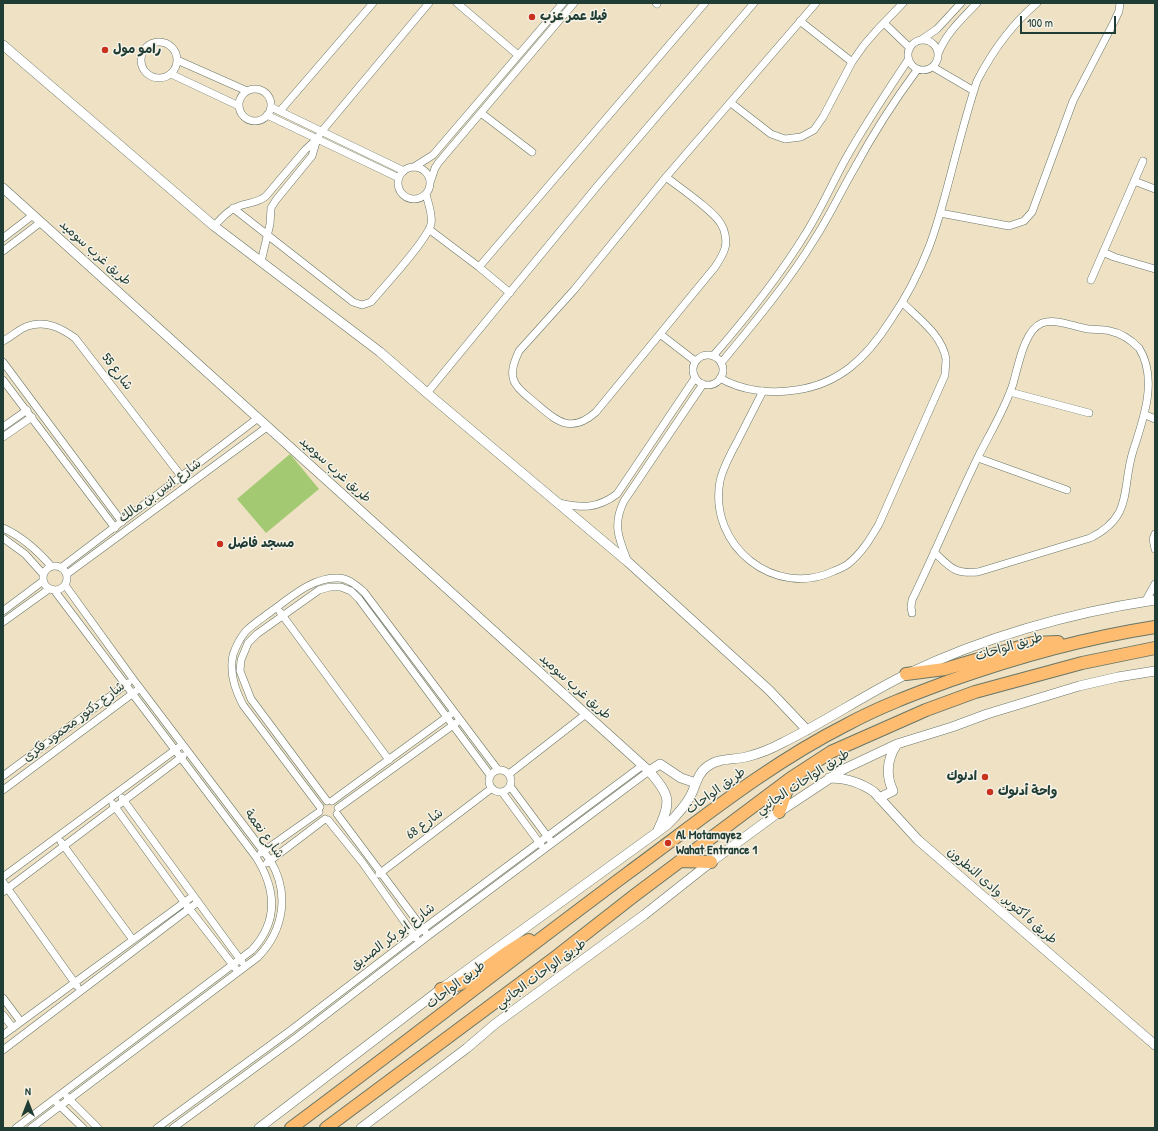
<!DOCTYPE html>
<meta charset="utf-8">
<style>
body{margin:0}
#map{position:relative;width:1158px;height:1131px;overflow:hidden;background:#efe1c4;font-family:"Patrick Hand",sans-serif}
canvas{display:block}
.frame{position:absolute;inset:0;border:4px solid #1f3d34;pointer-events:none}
.north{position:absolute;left:8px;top:1083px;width:40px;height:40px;-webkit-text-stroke:3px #f7f3e8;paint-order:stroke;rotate:0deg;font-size:11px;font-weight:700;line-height:16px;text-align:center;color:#1f3d34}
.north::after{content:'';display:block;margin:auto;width:14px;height:18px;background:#1f3d34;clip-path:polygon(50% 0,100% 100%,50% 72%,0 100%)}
.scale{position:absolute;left:1020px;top:16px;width:96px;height:18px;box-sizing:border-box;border:2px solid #1f3d34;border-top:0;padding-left:5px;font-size:12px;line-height:14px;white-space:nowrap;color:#1f3d34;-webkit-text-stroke:3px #f7f3e8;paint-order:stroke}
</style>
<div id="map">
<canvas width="1158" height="1131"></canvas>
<div class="frame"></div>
<div class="north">N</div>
<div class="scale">100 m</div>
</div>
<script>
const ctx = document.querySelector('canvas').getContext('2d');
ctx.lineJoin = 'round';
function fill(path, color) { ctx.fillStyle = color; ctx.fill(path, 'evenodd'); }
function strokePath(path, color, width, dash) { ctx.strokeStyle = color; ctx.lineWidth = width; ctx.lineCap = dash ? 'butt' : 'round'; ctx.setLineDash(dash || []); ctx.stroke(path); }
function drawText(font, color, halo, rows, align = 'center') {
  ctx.font = font + ' "Patrick Hand","Playpen Sans Arabic",sans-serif'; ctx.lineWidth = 3; ctx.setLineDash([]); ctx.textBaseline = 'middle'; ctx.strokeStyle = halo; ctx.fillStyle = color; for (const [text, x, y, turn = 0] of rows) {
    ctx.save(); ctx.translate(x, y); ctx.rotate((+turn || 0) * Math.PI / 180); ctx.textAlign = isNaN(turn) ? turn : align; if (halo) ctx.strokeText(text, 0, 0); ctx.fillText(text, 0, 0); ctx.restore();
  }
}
fill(new Path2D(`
 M 290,454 L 319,489 L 266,533 L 237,499 Z`), '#a4c973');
const minor = new Path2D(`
 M 457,3 L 518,55
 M 656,3 L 657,4
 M 800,21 L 852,62
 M 884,23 L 910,48
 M908 55a15 15 0 1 1 30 0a15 15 0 1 1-30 0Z
 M 921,40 L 937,29 L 961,3
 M141 60a18 18 0 1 1 36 0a18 18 0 1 1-36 0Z
 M 938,54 C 946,33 962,19 977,3
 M 177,60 L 247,91
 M 933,67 L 974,91
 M 171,74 L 239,106
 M239 105a16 16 0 1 1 32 0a16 16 0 1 1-32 0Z
 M 731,103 L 771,134 L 785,139 L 801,137 L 814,130 L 823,117 L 852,62 L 864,45 L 877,30 L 903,3
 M 271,107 L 404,171
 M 280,111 L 373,3
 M 481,113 L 532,152
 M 267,115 L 399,178
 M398 183a16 16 0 1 1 32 0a16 16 0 1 1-32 0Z
 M 414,167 L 433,155 L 563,3
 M 666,177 C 680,188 714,211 721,224 C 725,230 727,241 725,248 C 723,255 719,261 715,267 L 596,412 C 569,436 555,419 533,401 C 526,395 517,389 514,381 C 510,371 515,360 519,351 L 574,290 L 666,177 L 816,3
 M 1134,181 L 1155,189
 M 430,183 L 435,168 L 439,162 L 574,3
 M 233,208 L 353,302 L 362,305 L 371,302 C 383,288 428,239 431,224 C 433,215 428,203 426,194
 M 940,213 L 1009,226 L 1024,221 L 1032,212 L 1073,101 L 1114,22 L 1119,11 L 1120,3
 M 214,226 C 222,218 229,209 239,206 C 250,202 258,203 266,196 L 305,150 L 317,139
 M 430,230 L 479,267 L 510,293
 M 3,238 L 33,215
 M 3,251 L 41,222
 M 1103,252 L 1114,257 L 1155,269
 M 261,262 L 270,224 L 271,208 L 276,200 L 312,156 L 317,139 L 322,131 L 429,3
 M 479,267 L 705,3
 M 1091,280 L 1143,161
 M 660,334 L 695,361
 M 3,341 C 11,337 19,329 28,326 C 46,320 61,328 75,338 L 188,485
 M693 370a15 15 0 1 1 30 0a15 15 0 1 1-30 0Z
 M 713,356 C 747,317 779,277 806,233 C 821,209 832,184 845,160 C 864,126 886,93 908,60
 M 3,362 L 122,522
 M 721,363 C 754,323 787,284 814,240 C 829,217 840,193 854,169 C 873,134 894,101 917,70
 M 720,378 C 742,391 771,394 796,390 C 840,384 867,357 890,321 C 906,298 919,273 929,247 C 936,229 941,210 946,192 C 956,155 965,117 977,81 C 992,52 1011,25 1037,3
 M 3,380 L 115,528
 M 763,391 C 755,407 746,424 738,440 C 731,453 723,467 720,481 C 708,546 775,599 834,571 C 839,569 844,567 848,564 C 862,553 870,539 879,524 L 945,375 C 945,370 946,364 946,359 C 942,335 919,319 903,303
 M 1010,392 L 1089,413
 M 427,393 L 599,184 L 754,3
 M 1146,415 L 1155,419
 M 3,427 L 27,410
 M 3,437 L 32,417
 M 978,458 L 1067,490
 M 559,503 C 582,508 597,509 617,494 L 695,378
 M 3,528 C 23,537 37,550 51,566
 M 1155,534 L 1153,539 L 1155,549
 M 3,538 L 25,554 L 43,574
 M 628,562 C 619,539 612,525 624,501 L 703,384
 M43 578a12 12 0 1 1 24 0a12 12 0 1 1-24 0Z
 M 62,567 L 258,418
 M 67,574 L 267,427
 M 1145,602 L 1155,584
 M 3,611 L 43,581
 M 280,612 L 389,760
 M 912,613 L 911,607 L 912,600 C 935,553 955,504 978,457 C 990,433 1005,409 1013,384 C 1018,367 1024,330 1042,323 C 1056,318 1074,327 1088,329 C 1095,330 1103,329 1110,331 C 1121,333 1132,341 1139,348 C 1158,378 1144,418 1133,451 C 1121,490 1134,516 1090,538 L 978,572 C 954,574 951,568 934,552
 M 3,622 L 49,589
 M489 781a11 11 0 1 1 22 0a11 11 0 1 1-22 0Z
 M 509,774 L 586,714
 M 3,776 L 128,683
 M 510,786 L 550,840
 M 3,790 L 136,691
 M 502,792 L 541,845
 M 122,798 L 242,962
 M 327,801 L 251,699 L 240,671 L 241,660 L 248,643 L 257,634 L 319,590 L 330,587 L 341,587 L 351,591 L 359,599 L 490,775
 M 332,801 L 451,714
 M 113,804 L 184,902 L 236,969
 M 320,807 L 243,705 C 235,690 229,673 233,655 C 236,646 240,638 246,631 C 254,623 264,617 273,610 C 291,597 313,577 338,578 C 348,578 356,585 364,592 L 498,770
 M 338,808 L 456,723
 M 337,814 L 426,933
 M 328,820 L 362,862 L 416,938
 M 61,842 L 133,940
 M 261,853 L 319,812
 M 267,863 L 325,819
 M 379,874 L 492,788
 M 3,877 L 179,747
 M 3,882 L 77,986
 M 3,892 L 183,756
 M 3,998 L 21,1022
 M 3,1015 L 13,1028
 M 3,1035 L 193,896
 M 3,1050 L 198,902
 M 67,1097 L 98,1128
 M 57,1103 L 83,1128
 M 16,1128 L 252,950 C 279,921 276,889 256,857 L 54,590
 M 31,1128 L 258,957 C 284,930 290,893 270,860 L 133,679 L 65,585
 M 157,1128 L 291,1030 L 423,929 L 643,765
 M 173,1128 L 297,1037 L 428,936 L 649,771`);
const tertiary = new Path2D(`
 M 3,45 L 214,226 L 380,352 L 427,393 L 628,562 L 769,690 L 807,730
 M 3,188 L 649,771 C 670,795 672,801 658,830
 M 649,771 L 660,764 L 681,778 L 696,783
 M 829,778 C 846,778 860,782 874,792 L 918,840 L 1155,1045
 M 879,798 L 893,791 C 885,774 887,759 897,744
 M 259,1128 L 441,989 L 667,825 C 676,816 684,808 690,797 C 696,786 697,773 708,766 C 718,758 733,760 746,757 C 758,754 771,749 782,743 C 825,722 864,695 907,674 C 985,637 1069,613 1155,600
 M 361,1128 L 467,1048 L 495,1024 L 644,915 L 711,862 L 779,812 L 844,769 L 897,744 L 952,727 L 987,714 L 1079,686 L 1118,677 L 1155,671`);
const trunk = new Path2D(`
 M 906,674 L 945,669 L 1033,643 L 1058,642
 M 779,812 L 791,778
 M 680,861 L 711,862
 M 441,989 C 476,985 497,953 529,940
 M 291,1128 C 404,1044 515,957 628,873 C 699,821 767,765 846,725 C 879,707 914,694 949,681 C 1016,657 1085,638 1155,627
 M 326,1128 L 557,956 L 635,895 L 791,778 L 831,752 L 926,710 L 975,692 L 1082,663 L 1155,648`);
strokePath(minor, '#687666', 8);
strokePath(tertiary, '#687666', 10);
strokePath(trunk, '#687666', 14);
strokePath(minor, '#fff', 7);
strokePath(tertiary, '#fff', 9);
strokePath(trunk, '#febc70', 12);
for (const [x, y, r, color] of [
 [532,17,4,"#c8321e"],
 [105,50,4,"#c8321e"],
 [220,544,4,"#c8321e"],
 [985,777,4,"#c8321e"],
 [990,792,4,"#c8321e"],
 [668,843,4,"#c8321e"]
]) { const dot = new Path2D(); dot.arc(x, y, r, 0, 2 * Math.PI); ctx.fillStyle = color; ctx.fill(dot); strokePath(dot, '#f7f3e8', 1.5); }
drawText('bold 13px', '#1f3d34', '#f7f3e8', [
 ["فيلا عمر عزب",540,17],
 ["رامو مول",113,50],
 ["مسجد فاضل",228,544],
 ["ادنوك",977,777,"right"],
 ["واحة أدنوك",998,792],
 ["Al Motamayez",676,836],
 ["Wahat Entrance 1",676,851]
], 'left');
drawText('13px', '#1f3d34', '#f7f3e8', [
 ["طريق غرب سوميد",95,253,42],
 ["شارع 55",117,372,53],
 ["طريق غرب سوميد",335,470,42],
 ["شارع انس بن مالك",160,491,-36],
 ["طريق الواحات",1009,647,-17],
 ["طريق غرب سوميد",575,687,42],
 ["شارع دكتور محمود فكرى",74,722,-37],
 ["طريق الواحات الجانبي",803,782,-33],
 ["طريق الواحات",716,791,-36],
 ["شارع 68",425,824,-37],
 ["شارع نعمة",264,834,54],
 ["طريق 6 أكتوبر, وادى النطرون",1002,896,41],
 ["شارع ابو بكر الصديق",393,937,-37],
 ["طريق الواحات الجانبي",541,974,-36],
 ["طريق الواحات",456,985,-37]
]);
</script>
